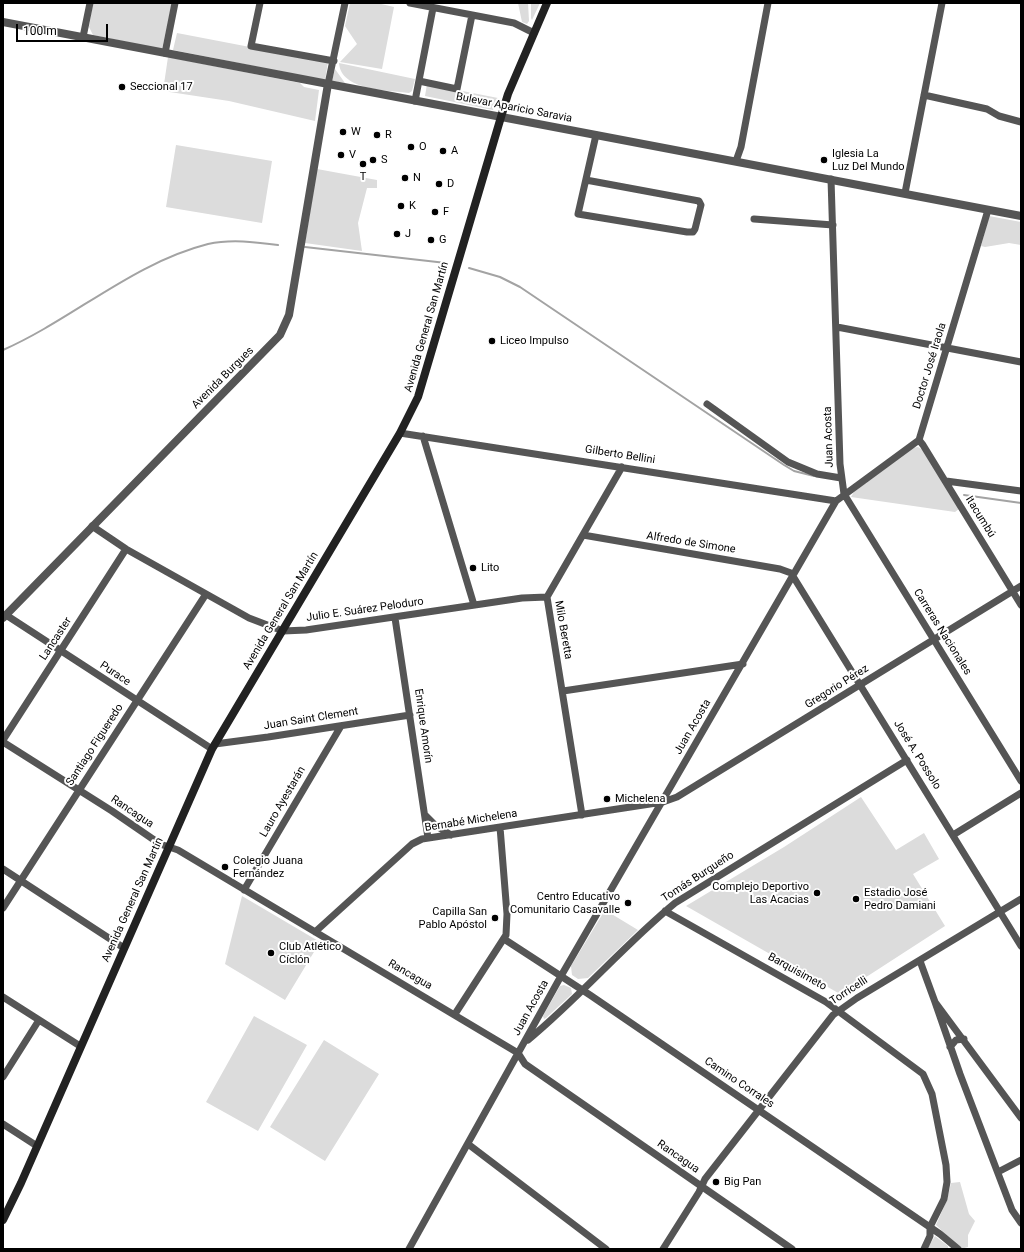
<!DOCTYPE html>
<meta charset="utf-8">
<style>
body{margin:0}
#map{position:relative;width:1024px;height:1252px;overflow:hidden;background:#fff;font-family:Roboto,sans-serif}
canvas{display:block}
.frame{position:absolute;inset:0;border:4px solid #000;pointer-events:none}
.scale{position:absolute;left:16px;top:24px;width:92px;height:18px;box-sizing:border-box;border:2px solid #000;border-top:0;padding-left:5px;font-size:12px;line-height:14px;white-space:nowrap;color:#000;-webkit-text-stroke:3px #fff;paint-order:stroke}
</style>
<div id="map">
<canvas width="1024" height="1252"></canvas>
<div class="frame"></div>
<div class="scale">100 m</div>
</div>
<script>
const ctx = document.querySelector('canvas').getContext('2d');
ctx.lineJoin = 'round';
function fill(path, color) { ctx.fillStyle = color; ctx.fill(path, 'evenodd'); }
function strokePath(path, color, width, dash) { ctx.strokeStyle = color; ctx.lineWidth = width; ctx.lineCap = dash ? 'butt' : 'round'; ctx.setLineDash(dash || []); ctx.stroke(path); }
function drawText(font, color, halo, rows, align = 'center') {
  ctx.font = font + ' Roboto,sans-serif'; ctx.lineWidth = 4; ctx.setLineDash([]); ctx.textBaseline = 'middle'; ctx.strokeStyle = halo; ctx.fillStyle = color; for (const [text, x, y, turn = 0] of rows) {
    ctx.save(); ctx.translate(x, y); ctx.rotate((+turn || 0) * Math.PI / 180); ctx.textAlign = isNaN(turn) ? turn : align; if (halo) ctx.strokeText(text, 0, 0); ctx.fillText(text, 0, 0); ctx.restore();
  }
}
fill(new Path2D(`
 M 93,3 L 172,3 L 162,49 L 93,35 L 89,27 Z
 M 350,3 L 377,3 L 394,7 L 382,69 L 340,62 L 357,44 L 345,26 Z
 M 518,3 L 528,3 L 529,21 L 527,24 L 522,22 Z
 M 531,3 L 540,3 L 532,20 L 531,18 Z
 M 177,33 L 328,62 L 325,80 L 173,50 Z
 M 168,57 L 300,83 L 304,87 L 319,90 L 315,121 L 229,101 L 163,91 Z
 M 339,63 L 415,79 L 412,91 L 409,93 C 388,90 341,91 339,63 Z
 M 335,69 L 345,83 L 332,81 Z
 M 427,84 L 498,98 L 493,110 L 425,96 Z
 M 176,145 L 272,161 L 262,223 L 166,207 Z
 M 317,169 L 377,180 L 377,188 L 367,188 L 358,223 L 362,251 L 305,243 Z
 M 989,216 L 1021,222 L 1021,245 L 1009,243 L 985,247 L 981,246 Z
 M 918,447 L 923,450 L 959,509 L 955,512 L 851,497 L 854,492 L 911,448 Z
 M 861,797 L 896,850 L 924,833 L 939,859 L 913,874 L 945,926 L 840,994 L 686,906 L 784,847 Z
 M 242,896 L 320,942 L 285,1000 L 225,964 Z
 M 605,910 L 638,930 L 588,978 L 578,979 L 572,975 L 571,966 Z
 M 564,985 L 571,988 L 572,994 L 546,1018 L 544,1019 L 543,1016 L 560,986 Z
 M 254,1016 L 307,1045 L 258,1131 L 206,1102 Z
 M 324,1040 L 379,1074 L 325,1161 L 270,1127 Z
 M 960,1182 L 969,1214 L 975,1221 L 968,1235 L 968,1247 L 961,1249 L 936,1225 L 947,1200 L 951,1183 Z
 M 935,1236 L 948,1246 L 948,1249 L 927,1249 Z`), '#dcdcdc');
strokePath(new Path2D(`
 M 305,247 L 446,263
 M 469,268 L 500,277 L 520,287 L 784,465 L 794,471 L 814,476
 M 3,350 C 73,319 133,263 208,244 C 231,239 255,242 278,245
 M 964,495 L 1021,503`), '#a3a3a3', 2);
strokePath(new Path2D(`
 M 260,3 L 251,46 L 334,61
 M 410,3 L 514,23 L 534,33
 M 83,37 L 90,3
 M 165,53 L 175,3
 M 419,81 L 457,89 L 472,15
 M 328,84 L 345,3
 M 924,95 L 987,109 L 999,116 L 1021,122
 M 415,101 L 433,8
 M 736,161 L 741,147 L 768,3
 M 831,179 L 840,464 L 844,494 L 1021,781
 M 586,180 L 699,201 L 701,205 L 695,229 L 693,232 L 687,232 L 578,214 L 596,135
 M 905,193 L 942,3
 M 754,219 L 833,225
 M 837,327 L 1021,362
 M 707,404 L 788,462 L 817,474 L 841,478
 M 400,433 L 836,501
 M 423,436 L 474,605
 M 919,440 L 923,445 L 1021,605
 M 946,481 L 1021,491
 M 92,526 L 126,549 L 249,618 L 283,631 L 306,630 L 522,598 L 547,597
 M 583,535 L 780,569 L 791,573 L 1021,946
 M 6,615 L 212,749
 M 395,618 L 428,838
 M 563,691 L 743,664
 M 3,740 L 126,549
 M 3,742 L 112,811 L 160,844 L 178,850 L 518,1053 L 525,1064 L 792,1249
 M 215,744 L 268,737 L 410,715
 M 425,815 L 435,825 L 451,835
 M 582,815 L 547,597 L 622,467
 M 953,835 L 1021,793
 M 3,869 L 124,948
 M 244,890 L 341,726
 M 3,908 L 206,594
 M 665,911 L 826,1002 L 923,1074 L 932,1094 L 946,1165 L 947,1182 L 944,1199 L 930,1227 L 930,1236 L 924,1249
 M 315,932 L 412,844 L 422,839 L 663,802 L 677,797 L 1021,586
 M 504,939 L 590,995 L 940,1234 L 958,1249
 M 920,961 L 935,1002 L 1021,1118
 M 3,997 L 80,1046
 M 935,1002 L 960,1074 L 1012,1210 L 1021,1223
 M 455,1014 L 506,935 L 507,914 L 500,827
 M 528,1040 C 580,997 623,946 675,903 L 907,760
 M 950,1047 L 956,1040 L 964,1039
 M 3,1077 L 39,1020
 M 3,1124 L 37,1146
 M 468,1144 L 606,1249
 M 998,1172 L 1021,1160
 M 409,1249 L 561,976 L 836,501 L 919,440 L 988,210
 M 663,1249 L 699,1192 L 705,1179 L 833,1015 L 857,998 L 1021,899`), '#555', 7);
strokePath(new Path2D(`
 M 3,22 L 1021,216
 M 3,618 L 280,335 L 289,315 L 328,84`), '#555', 8);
strokePath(new Path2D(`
 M 3,1220 L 21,1183 L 212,749 L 400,433 L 418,397 L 501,117 L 508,94 L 547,3`), '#222', 8);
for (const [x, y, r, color] of [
 [122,87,4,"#000"],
 [343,132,4,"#000"],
 [377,135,4,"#000"],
 [411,147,4,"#000"],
 [443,151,4,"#000"],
 [341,155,4,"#000"],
 [373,160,4,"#000"],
 [824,160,4,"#000"],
 [363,164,4,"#000"],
 [405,178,4,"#000"],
 [439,184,4,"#000"],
 [401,206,4,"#000"],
 [435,212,4,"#000"],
 [397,234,4,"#000"],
 [431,240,4,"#000"],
 [492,341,4,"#000"],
 [473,568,4,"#000"],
 [607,799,4,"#000"],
 [225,867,4,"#000"],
 [817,893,4,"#000"],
 [856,899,4,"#000"],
 [628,903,4,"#000"],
 [495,918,4,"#000"],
 [271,953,4,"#000"],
 [716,1182,4,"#000"]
]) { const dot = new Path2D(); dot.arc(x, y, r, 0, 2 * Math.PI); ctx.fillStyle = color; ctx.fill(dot); strokePath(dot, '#fff', 1.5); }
drawText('11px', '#000', '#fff', [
 ["Seccional 17",130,87],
 ["W",351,132],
 ["R",385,135],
 ["O",419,147],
 ["A",451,151],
 ["Iglesia La",832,154],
 ["Luz Del Mundo",832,167],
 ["V",349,155],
 ["S",381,160],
 ["T",363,177,"center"],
 ["N",413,178],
 ["D",447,184],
 ["K",409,206],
 ["F",443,212],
 ["J",405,234],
 ["G",439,240],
 ["Liceo Impulso",500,341],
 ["Lito",481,568],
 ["Michelena",615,799],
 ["Colegio Juana",233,861],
 ["Fernández",233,874],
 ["Complejo Deportivo",809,887,"right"],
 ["Las Acacias",809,900,"right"],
 ["Estadio José",864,893],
 ["Pedro Damiani",864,906],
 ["Centro Educativo",620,897,"right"],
 ["Comunitario Casavalle",620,910,"right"],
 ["Capilla San",487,912,"right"],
 ["Pablo Apóstol",487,925,"right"],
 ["Club Atlético",279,947],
 ["Cíclón",279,960],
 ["Big Pan",724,1182]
], 'left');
drawText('11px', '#000', '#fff', [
 ["Bulevar Aparicio Saravia",514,108,11],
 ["Avenida General San Martín",427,327,-74],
 ["Doctor José Iraola",930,366,-73],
 ["Avenida Burgues",223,378,-45],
 ["Juan Acosta",829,437,-92],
 ["Gilberto Bellini",620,455,9],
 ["Itacumbú",980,517,58],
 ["Alfredo de Simone",691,543,9],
 ["Julio E. Suárez Peloduro",365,610,-8],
 ["Avenida General San Martín",281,611,-59],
 ["Milo Beretta",563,630,80],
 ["Carreras Nacionales",942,632,58],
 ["Lancaster",56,639,-57],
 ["Purace",115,674,34],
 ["Gregorio Pérez",837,687,-32],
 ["Juan Saint Clement",311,719,-9],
 ["Enrique Amorín",423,726,82],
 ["Juan Acosta",693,727,-60],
 ["Santiago Figueredo",95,745,-57],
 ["José A. Possolo",917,755,58],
 ["Lauro Ayestarán",283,802,-60],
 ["Rancagua",132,812,34],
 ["Bernabé Michelena",471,821,-9],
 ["Tomás Burgueño",698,877,-33],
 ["Avenida General San Martín",133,900,-66],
 ["Barquisimeto",797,972,29],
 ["Rancagua",410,975,30],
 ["Torricelli",849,991,-33],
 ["Juan Acosta",531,1008,-61],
 ["Camino Corrales",739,1083,34],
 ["Rancagua",678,1157,35]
]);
</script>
